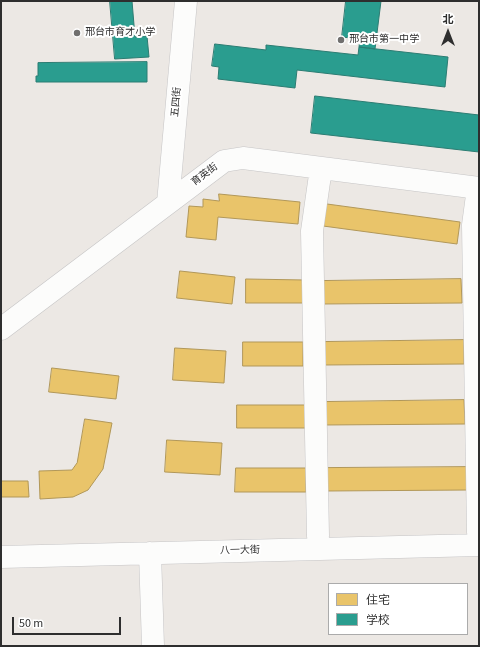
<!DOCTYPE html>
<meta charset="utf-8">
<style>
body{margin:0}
#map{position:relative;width:480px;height:647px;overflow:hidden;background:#ece8e4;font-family:"Source Sans 3","Noto Sans SC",sans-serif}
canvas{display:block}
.frame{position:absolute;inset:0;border:2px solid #2e2e2e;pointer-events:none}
.legend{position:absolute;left:328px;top:583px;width:140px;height:52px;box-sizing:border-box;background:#fff;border:1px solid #ababab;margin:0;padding:5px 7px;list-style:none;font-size:12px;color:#2e2e2e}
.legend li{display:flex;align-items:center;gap:8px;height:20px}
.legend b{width:20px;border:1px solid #ababab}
.north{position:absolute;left:428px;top:12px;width:40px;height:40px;-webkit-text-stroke:3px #fff;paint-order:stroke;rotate:0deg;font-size:11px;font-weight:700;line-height:16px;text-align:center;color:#2e2e2e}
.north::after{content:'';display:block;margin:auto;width:14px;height:18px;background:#2e2e2e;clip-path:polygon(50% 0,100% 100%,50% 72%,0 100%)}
.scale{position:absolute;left:12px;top:617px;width:109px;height:18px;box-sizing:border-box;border:2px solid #2e2e2e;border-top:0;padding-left:5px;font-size:12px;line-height:14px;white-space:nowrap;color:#2e2e2e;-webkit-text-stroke:3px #fff;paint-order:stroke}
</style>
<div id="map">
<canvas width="480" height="647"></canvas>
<div class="frame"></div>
<ul class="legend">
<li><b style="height:11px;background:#e9c46a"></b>住宅</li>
<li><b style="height:11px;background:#2a9d8f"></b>学校</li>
</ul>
<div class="north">北</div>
<div class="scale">50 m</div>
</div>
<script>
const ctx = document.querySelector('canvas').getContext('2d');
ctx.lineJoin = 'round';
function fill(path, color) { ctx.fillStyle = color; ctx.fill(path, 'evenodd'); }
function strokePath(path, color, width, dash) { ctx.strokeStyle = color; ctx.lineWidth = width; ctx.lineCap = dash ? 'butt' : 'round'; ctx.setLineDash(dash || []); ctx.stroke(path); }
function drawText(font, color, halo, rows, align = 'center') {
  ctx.font = font + ' "Source Sans 3","Noto Sans SC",sans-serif'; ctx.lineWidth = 4; ctx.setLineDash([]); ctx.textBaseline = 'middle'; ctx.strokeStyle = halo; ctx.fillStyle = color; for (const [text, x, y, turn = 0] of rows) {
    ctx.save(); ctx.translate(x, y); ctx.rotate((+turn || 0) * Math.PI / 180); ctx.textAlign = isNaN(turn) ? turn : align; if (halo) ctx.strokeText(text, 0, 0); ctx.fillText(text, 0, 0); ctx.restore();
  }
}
const homes = new Path2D(`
 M 219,194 L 300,202 L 298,224 L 218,217 L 216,240 L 186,237 L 189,206 L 203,207 L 203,199 L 219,201 Z
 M 327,204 L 460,222 L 457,244 L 323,226 Z
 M 180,271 L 235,277 L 232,304 L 177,298 Z
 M 246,279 L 305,280 L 305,303 L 246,303 Z
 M 461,279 L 462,303 L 320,304 L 320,281 Z
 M 464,340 L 464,364 L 323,365 L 322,342 Z
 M 243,342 L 303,342 L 303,366 L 243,366 Z
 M 175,348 L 226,351 L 224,383 L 173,380 Z
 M 52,368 L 119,376 L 116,399 L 49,392 Z
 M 464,400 L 465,424 L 323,425 L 323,402 Z
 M 237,405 L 308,405 L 308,428 L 237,428 Z
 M 85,419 L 112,423 L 103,469 L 88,490 L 73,497 L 40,499 L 39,471 L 72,470 L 77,463 Z
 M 167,440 L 222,443 L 220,475 L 165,472 Z
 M 468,467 L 468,490 L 327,491 L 326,468 Z
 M 236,468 L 306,468 L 306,492 L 235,492 Z
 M 1,481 L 28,481 L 29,497 L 1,497 Z`);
fill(homes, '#e9c46a');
strokePath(homes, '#b19758', 1);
const schools = new Path2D(`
 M 110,1 L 132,1 L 135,37 L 147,36 L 149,57 L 115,59 Z
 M 346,1 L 381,1 L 375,49 L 359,47 L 360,39 L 342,37 Z
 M 215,44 L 266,50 L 266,45 L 358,55 L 359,47 L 448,57 L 445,87 L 297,70 L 295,88 L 218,79 L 219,67 L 212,66 Z
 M 147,62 L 147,82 L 36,82 L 36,76 L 38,76 L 38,63 Z
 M 315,96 L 479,115 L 479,152 L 311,133 Z`);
fill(schools, '#2a9d8f');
strokePath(schools, '#2b7c72', 1);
const minor = new Path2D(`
 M 478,188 L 473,225 L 478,532
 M 168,203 L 186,1
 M 1,329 L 224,161 L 243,158 L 479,188
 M 318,536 L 312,231 L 321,168
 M 150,553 L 153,646
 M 1,557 L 479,545`);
strokePath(minor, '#c5c4c5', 23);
strokePath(minor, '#fcfcfb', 22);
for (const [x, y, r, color] of [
 [77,33,4,"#706f6e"],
 [341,40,4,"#706f6e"]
]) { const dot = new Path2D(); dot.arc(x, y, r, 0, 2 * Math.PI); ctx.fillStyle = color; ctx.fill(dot); strokePath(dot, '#fff', 1.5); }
drawText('10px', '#2e2e2e', '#fff', [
 ["邢台市育才小学",85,33],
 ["邢台市第一中学",349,40]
], 'left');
drawText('10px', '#2e2e2e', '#fff', [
 ["五四街",177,102,-85],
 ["育英街",205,175,-37],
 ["八一大街",240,551,-1]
]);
</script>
